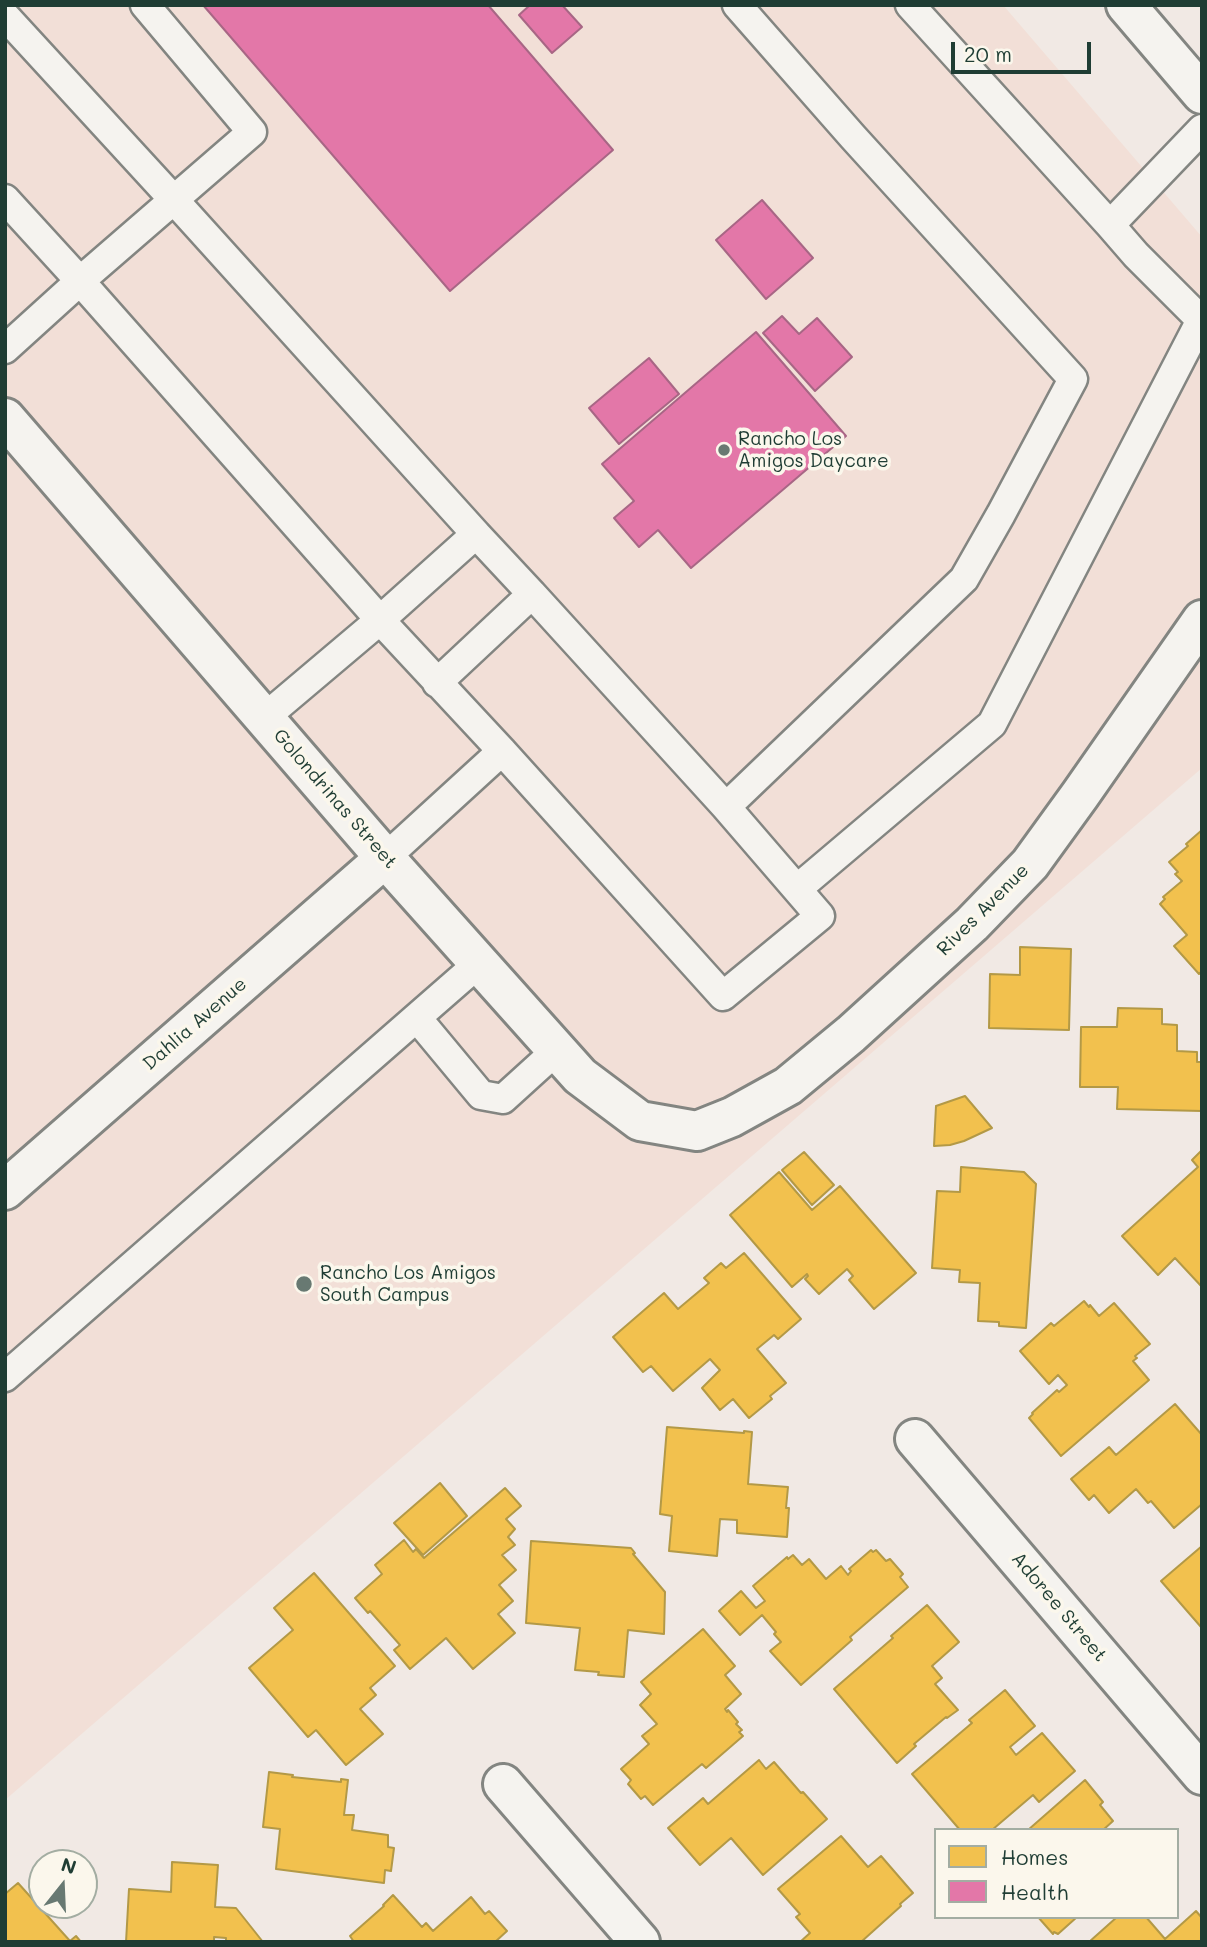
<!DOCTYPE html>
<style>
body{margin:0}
#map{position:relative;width:1207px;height:1947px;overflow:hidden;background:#f1e9e4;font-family:Mali,sans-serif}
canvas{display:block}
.frame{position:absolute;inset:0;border:7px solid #1f3d34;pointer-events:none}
.legend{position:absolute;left:934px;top:1828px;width:245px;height:91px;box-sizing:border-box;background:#fbf7ec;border:2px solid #a3ada2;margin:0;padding:9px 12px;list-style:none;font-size:21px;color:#1f3d34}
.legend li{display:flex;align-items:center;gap:14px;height:35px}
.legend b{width:35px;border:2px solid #a3ada2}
.north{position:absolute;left:28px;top:1849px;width:70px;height:70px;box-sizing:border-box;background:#fbf7ec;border:2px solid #a3ada2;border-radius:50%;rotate:18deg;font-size:19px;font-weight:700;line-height:28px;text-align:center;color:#1f3d34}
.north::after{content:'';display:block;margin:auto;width:24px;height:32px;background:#687972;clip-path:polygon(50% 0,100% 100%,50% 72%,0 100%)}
.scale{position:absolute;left:951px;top:42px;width:140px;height:32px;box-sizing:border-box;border:4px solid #1f3d34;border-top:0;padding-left:9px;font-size:21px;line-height:24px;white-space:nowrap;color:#1f3d34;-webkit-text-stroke:5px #fbf7ec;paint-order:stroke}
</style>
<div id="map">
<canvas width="1207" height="1947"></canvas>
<div class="frame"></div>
<ul class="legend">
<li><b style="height:19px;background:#f2c14e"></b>Homes</li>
<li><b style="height:19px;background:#e377a8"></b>Health</li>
</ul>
<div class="north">N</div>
<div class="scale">20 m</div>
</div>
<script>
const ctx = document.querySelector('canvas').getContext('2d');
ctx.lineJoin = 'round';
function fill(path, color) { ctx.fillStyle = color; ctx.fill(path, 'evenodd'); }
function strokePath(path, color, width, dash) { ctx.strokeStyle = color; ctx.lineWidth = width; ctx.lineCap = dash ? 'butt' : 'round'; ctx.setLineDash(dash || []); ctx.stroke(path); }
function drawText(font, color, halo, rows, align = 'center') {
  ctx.font = font + ' Mali,sans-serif'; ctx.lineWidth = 7; ctx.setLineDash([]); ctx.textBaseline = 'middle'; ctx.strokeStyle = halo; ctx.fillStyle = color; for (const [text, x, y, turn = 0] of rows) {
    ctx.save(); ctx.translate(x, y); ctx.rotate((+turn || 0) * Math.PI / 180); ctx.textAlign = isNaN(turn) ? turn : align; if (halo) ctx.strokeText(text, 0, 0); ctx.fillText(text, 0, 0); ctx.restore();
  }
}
fill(new Path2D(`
 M 5,5 L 1003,5 L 1202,237 L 1202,768 L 5,1800 Z`), '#f2dfd7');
const homes = new Path2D(`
 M 1202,830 L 1202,971 L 1199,974 L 1174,946 L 1187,935 L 1160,904 L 1165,899 L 1163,897 L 1182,881 L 1175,874 L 1178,872 L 1169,862 L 1188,846 L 1186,844 Z
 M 1020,947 L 1071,949 L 1069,1030 L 989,1028 L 990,974 L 1020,975 Z
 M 1118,1008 L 1162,1009 L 1162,1024 L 1177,1025 L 1177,1051 L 1197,1052 L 1197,1062 L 1202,1062 L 1202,1111 L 1117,1109 L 1118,1087 L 1080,1087 L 1081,1027 L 1117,1027 Z
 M 965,1096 L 992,1128 L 964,1141 L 950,1145 L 934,1146 L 936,1106 Z
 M 1202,1150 L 1202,1287 L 1175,1258 L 1158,1275 L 1122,1236 L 1198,1167 L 1192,1160 Z
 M 804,1152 L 834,1185 L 812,1205 L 782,1170 Z
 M 961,1167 L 1024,1172 L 1036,1184 L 1026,1328 L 999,1326 L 999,1322 L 978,1321 L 980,1283 L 959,1282 L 960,1270 L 932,1268 L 937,1191 L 960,1192 Z
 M 779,1172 L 812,1210 L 840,1186 L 916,1273 L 874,1309 L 849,1280 L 853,1276 L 847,1269 L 819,1294 L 805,1279 L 808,1276 L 807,1274 L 792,1287 L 730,1215 Z
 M 744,1253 L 801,1319 L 778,1339 L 774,1335 L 757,1349 L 786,1383 L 770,1396 L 772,1399 L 749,1418 L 733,1399 L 720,1410 L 702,1388 L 720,1370 L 710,1359 L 673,1391 L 651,1366 L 643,1372 L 613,1337 L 664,1293 L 678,1309 L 709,1283 L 704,1278 L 721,1263 L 726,1268 Z
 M 1084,1301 L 1089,1307 L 1090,1305 L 1099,1316 L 1114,1303 L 1150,1344 L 1135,1356 L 1137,1358 L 1133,1361 L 1149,1380 L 1061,1456 L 1029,1418 L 1033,1414 L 1032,1413 L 1057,1390 L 1059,1392 L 1067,1385 L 1058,1375 L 1049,1384 L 1020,1351 L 1051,1323 L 1054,1326 Z
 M 1175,1404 L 1202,1435 L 1202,1504 L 1174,1528 L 1151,1501 L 1148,1503 L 1136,1489 L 1109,1513 L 1094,1495 L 1089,1500 L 1071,1479 L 1109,1447 L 1116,1455 Z
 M 667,1427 L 744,1433 L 744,1431 L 752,1432 L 748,1484 L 788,1487 L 786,1508 L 789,1508 L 787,1537 L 737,1533 L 737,1520 L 720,1519 L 717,1556 L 669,1551 L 672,1516 L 660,1514 Z
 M 440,1483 L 467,1516 L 423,1555 L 394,1523 Z
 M 505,1488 L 521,1506 L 506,1519 L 515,1529 L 508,1537 L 515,1545 L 502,1555 L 516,1570 L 499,1585 L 513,1601 L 498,1614 L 515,1633 L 473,1669 L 446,1638 L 410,1669 L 394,1650 L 400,1645 L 370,1611 L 368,1613 L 355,1598 L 382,1574 L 375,1565 L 404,1540 L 413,1552 L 416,1549 L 424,1558 Z
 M 531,1541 L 631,1548 L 635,1553 L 633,1554 L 665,1592 L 664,1634 L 628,1630 L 624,1677 L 598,1675 L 599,1672 L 575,1670 L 580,1628 L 526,1623 Z
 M 1202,1546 L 1202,1626 L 1201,1627 L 1161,1581 Z
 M 871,1550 L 873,1552 L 876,1550 L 886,1561 L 890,1559 L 903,1574 L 900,1577 L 908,1587 L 850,1637 L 852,1640 L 801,1685 L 770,1651 L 781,1642 L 774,1634 L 776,1632 L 762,1615 L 740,1635 L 719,1611 L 741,1591 L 756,1608 L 765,1601 L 753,1586 L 787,1557 L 788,1559 L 793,1555 L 802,1565 L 809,1559 L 826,1579 L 841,1566 L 848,1575 L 851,1571 L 849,1569 Z
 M 314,1573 L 395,1666 L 370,1688 L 376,1695 L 360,1709 L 383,1734 L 346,1765 L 316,1730 L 308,1737 L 249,1668 L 293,1630 L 274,1608 Z
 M 927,1605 L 959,1642 L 932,1666 L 942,1678 L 935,1684 L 958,1710 L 947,1718 L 946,1717 L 914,1744 L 916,1746 L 897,1763 L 834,1689 L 893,1638 L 891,1636 Z
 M 703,1629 L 735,1666 L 725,1675 L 741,1694 L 725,1709 L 727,1712 L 728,1710 L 738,1722 L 736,1724 L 742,1730 L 739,1732 L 743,1736 L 706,1768 L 702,1764 L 653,1805 L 645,1796 L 641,1799 L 628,1784 L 631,1780 L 621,1769 L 649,1744 L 642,1736 L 657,1724 L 640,1705 L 651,1694 L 641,1682 Z
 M 1005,1690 L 1035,1726 L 1010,1747 L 1016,1755 L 1042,1733 L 1075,1771 L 1039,1802 L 1033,1795 L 992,1830 L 960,1830 L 912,1774 L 972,1723 L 969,1720 Z
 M 759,1760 L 766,1769 L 774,1762 L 801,1793 L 803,1792 L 827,1819 L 763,1875 L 731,1838 L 700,1865 L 668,1828 L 703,1798 L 708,1804 Z
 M 269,1772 L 293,1775 L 292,1777 L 341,1782 L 341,1779 L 348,1780 L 344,1815 L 354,1815 L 352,1830 L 388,1835 L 388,1847 L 394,1848 L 391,1871 L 385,1870 L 384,1883 L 276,1869 L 280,1829 L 263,1827 Z
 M 1085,1780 L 1103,1802 L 1100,1805 L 1113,1821 L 1103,1830 L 1028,1830 Z
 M 841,1836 L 868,1867 L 881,1856 L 913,1893 L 900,1904 L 901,1906 L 861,1942 L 800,1942 L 810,1933 L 796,1917 L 800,1914 L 778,1889 Z
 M 172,1862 L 218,1865 L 215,1907 L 236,1908 L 263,1942 L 226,1942 L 226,1938 L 214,1937 L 214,1942 L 126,1942 L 129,1889 L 171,1892 Z
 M 18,1883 L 70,1941 L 76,1936 L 81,1942 L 5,1942 L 5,1894 Z
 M 393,1895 L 422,1927 L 426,1923 L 433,1931 L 471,1897 L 485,1914 L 489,1911 L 507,1931 L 495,1942 L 354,1942 L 350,1936 L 384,1906 L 383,1905 Z
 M 1196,1911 L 1202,1918 L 1202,1942 L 1089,1942 L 1117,1917 L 1146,1917 L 1165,1939 Z
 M 1038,1917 L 1077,1917 L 1058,1934 L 1054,1932 L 1053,1934 Z`);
fill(homes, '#f2c14e');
strokePath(homes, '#b39946', 2);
const health = new Path2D(`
 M 203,5 L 488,5 L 613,150 L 450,291 Z
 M 530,5 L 562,5 L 582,27 L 552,53 L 519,15 Z
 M 762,200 L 813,258 L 766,299 L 716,240 Z
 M 782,316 L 799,334 L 817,318 L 852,357 L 815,391 L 763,333 Z
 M 756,332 L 846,436 L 691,568 L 658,530 L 639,547 L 614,518 L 634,501 L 602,464 Z
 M 649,358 L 679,394 L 619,444 L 589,408 Z`);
fill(health, '#e377a8');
strokePath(health, '#a86685', 2);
const lane = new Path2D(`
 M 145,5 L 252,132 L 80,281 L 380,620 L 264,718
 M 910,5 L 1110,225
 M 5,16 L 174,200 L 476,534 L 380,620 L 502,751 L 723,996 L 820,916 L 726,807 L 532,594 L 437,683
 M 5,199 L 80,281 L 5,349
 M 476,534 L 532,594
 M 726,807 L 964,579 L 1001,514 L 1073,379 L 853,137 L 737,5
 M 385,858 L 502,751
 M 797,889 L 992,724 L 1201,320 L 1136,255 L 1110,225 L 1202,129
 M 417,1018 L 481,1095 L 503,1099 L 557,1050
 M 5,1377 L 479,963`);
const street = new Path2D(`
 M 5,418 L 385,858 L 580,1076 L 640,1121 L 697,1131 L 732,1117 L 788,1086 L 851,1034 L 972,924 L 1030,864 L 1080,795 L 1202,620
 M 5,1190 L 385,858
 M 915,1439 L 1202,1775
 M 503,1784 L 640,1942`);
const secondary = new Path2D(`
 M 1126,5 L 1202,94`);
strokePath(lane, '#838581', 33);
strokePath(street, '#838581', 44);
strokePath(secondary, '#838581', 44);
strokePath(lane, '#f5f3ef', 28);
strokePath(street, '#f5f3ef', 38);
strokePath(secondary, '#f5f3ef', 38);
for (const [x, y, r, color] of [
 [724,450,7,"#687972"],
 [304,1284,9,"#687972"]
]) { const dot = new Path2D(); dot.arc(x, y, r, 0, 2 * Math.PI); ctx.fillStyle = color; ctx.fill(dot); strokePath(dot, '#fbf7ec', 2.5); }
drawText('19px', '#1f3d34', '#fbf7ec', [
 ["Rancho Los",738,439],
 ["Amigos Daycare",738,461],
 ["Rancho Los Amigos",320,1273],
 ["South Campus",320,1295]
], 'left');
drawText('19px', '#1f3d34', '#fbf7ec', [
 ["Golondrinas Street",335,799,49],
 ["Rives Avenue",983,910,-45],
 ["Dahlia Avenue",195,1024,-41],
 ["Adoree Street",1059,1607,50]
]);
</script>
